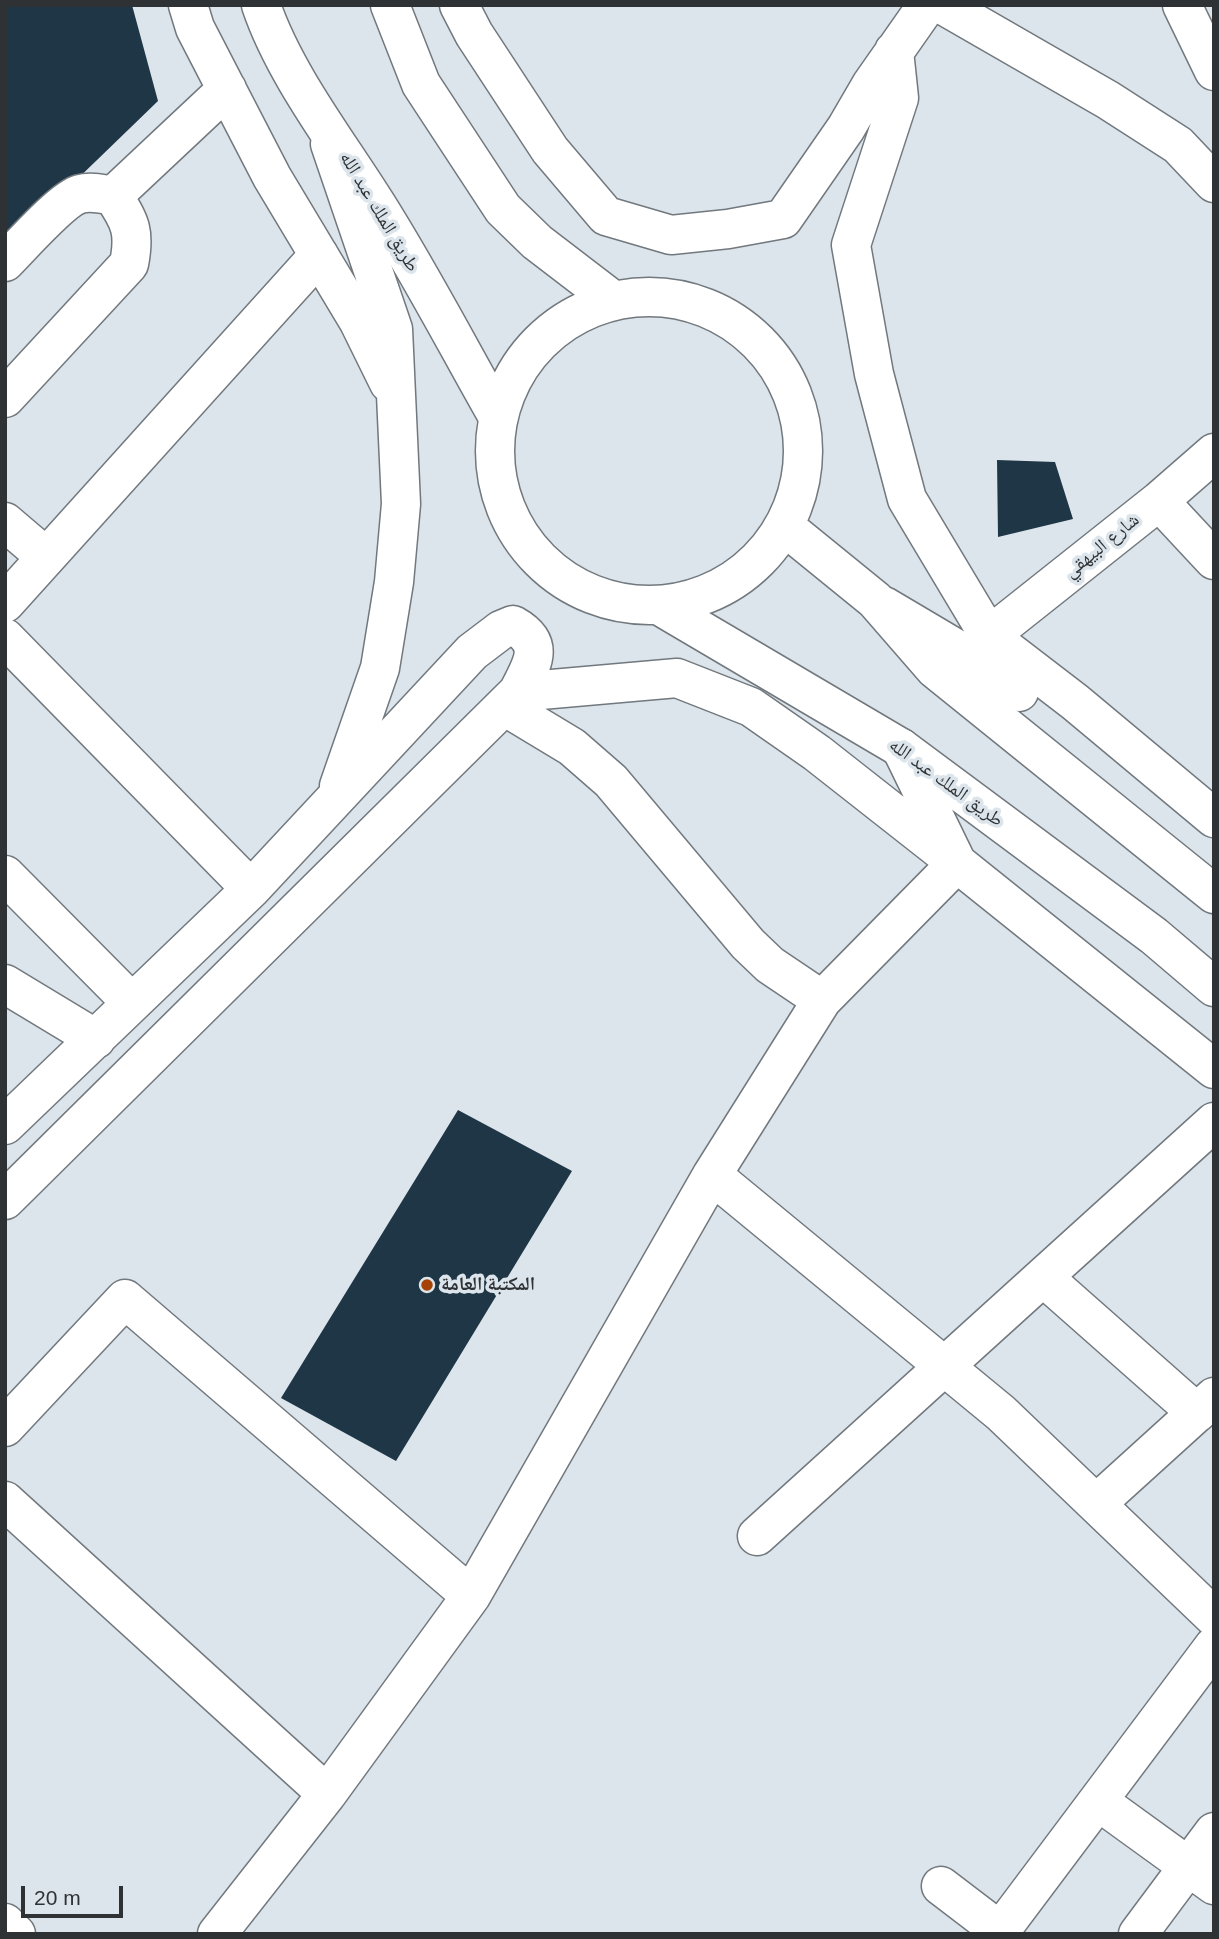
<!DOCTYPE html>
<meta charset="utf-8">
<style>
body{margin:0}
#map{position:relative;width:1219px;height:1939px;overflow:hidden;background:#dce5eb;font-family:Arial,sans-serif}
canvas{display:block}
.frame{position:absolute;inset:0;border:7px solid #2f3235;pointer-events:none}
.scale{position:absolute;left:21px;top:1886px;width:102px;height:32px;box-sizing:border-box;border:4px solid #2f3235;border-top:0;padding-left:9px;font-size:21px;line-height:24px;white-space:nowrap;color:#2f3235;-webkit-text-stroke:5px #dce5eb;paint-order:stroke}
</style>
<div id="map">
<canvas width="1219" height="1939"></canvas>
<div class="frame"></div>
<div class="scale">20 m</div>
</div>
<script>
const ctx = document.querySelector('canvas').getContext('2d');
ctx.lineJoin = 'round';
function fill(path, color) { ctx.fillStyle = color; ctx.fill(path, 'evenodd'); }
function strokePath(path, color, width, dash) { ctx.strokeStyle = color; ctx.lineWidth = width; ctx.lineCap = dash ? 'butt' : 'round'; ctx.setLineDash(dash || []); ctx.stroke(path); }
function drawText(font, color, halo, rows, align = 'center') {
  ctx.font = font + ' Arial,"Noto Naskh Arabic",sans-serif'; ctx.lineWidth = 7; ctx.setLineDash([]); ctx.textBaseline = 'middle'; ctx.strokeStyle = halo; ctx.fillStyle = color; for (const [text, x, y, turn = 0] of rows) {
    ctx.save(); ctx.translate(x, y); ctx.rotate((+turn || 0) * Math.PI / 180); ctx.textAlign = isNaN(turn) ? turn : align; if (halo) ctx.strokeText(text, 0, 0); ctx.fillText(text, 0, 0); ctx.restore();
  }
}
fill(new Path2D(`
 M 5,5 L 132,5 L 158,101 L 5,249 Z
 M 997,460 L 1055,462 L 1073,519 L 998,537 Z
 M 458,1110 L 572,1171 L 396,1461 L 281,1398 Z`), '#1f3646');
const minor = new Path2D(`
 M 188,5 L 195,28 L 272,177 L 359,322 L 389,383
 M 459,5 L 474,34 L 550,150 L 606,216 L 671,235 L 728,229 L 783,219 L 846,128 L 871,85 L 927,5
 M 943,5 L 1108,100 L 1178,145 L 1214,183
 M 1182,5 L 1214,71
 M 894,51 L 899,98 L 851,245 L 874,374 L 907,499 L 989,636 L 1075,702 L 1214,818
 M 330,144 L 393,329 L 401,504 L 394,582 L 380,668 L 339,786
 M 5,262 C 21,246 62,199 80,194 C 91,191 102,194 113,196 L 227,89
 M 5,398 L 129,264 C 135,233 131,222 113,196
 M 1159,501 L 1214,560
 M 5,522 L 46,557
 M 5,603 L 319,255
 M 884,606 L 987,667 L 1019,692
 M 989,636 L 1159,501 L 1214,453
 M 5,638 L 251,889
 M 504,706 L 572,747 L 611,781 L 748,944 L 770,965 L 822,1000
 M 901,748 L 957,863 L 1214,1069
 M 5,875 L 132,1003
 M 5,984 L 96,1039
 M 5,1125 L 251,889 L 472,652 L 501,630 L 513,625 C 547,644 532,664 518,692 L 5,1200
 M 712,1175 L 1001,1413 L 1214,1617
 M 1043,1277 L 1197,1413
 M 5,1427 L 125,1299 L 471,1596
 M 5,1501 L 327,1794
 M 1096,1504 L 1214,1397
 M 757,1536 L 1214,1122
 M 1098,1801 L 1214,1885
 M 941,1886 L 1004,1934
 M 5,1923 L 16,1934
 M 217,1934 L 327,1794 L 471,1596 L 712,1175 L 822,1000 L 957,863 L 817,753 L 751,707 L 677,678 L 518,692
 M 998,1934 L 1214,1646
 M 1138,1934 L 1214,1832`);
const major = new Path2D(`
 M 261,5 C 284,73 335,139 373,199 C 418,269 457,345 498,417
 M 390,5 L 421,84 L 503,209 L 537,242 L 614,301
 M495 451a154 154 0 1 1 308 0a154 154 0 1 1-308 0Z
 M 784,526 L 875,600 L 935,669 L 1214,894
 M 660,606 L 901,748 L 1154,936 L 1214,987`);
strokePath(minor, '#71787e', 41);
strokePath(major, '#71787e', 41);
strokePath(minor, '#fff', 38);
strokePath(major, '#fff', 38);
for (const [x, y, r, color] of [
 [427,1285,7,"#a54205"]
]) { const dot = new Path2D(); dot.arc(x, y, r, 0, 2 * Math.PI); ctx.fillStyle = color; ctx.fill(dot); strokePath(dot, '#dce5eb', 2.5); }
drawText('19px', '#2f3235', '#dce5eb', [
 ["طريق الملك عبد الله",379,212,59],
 ["شارع البيهقي",1102,546,-39],
 ["طريق الملك عبد الله",946,783,36]
]);
drawText('bold 19px', '#2f3235', '#dce5eb', [
 ["المكتبة العامة",441,1285]
], 'left');
</script>
